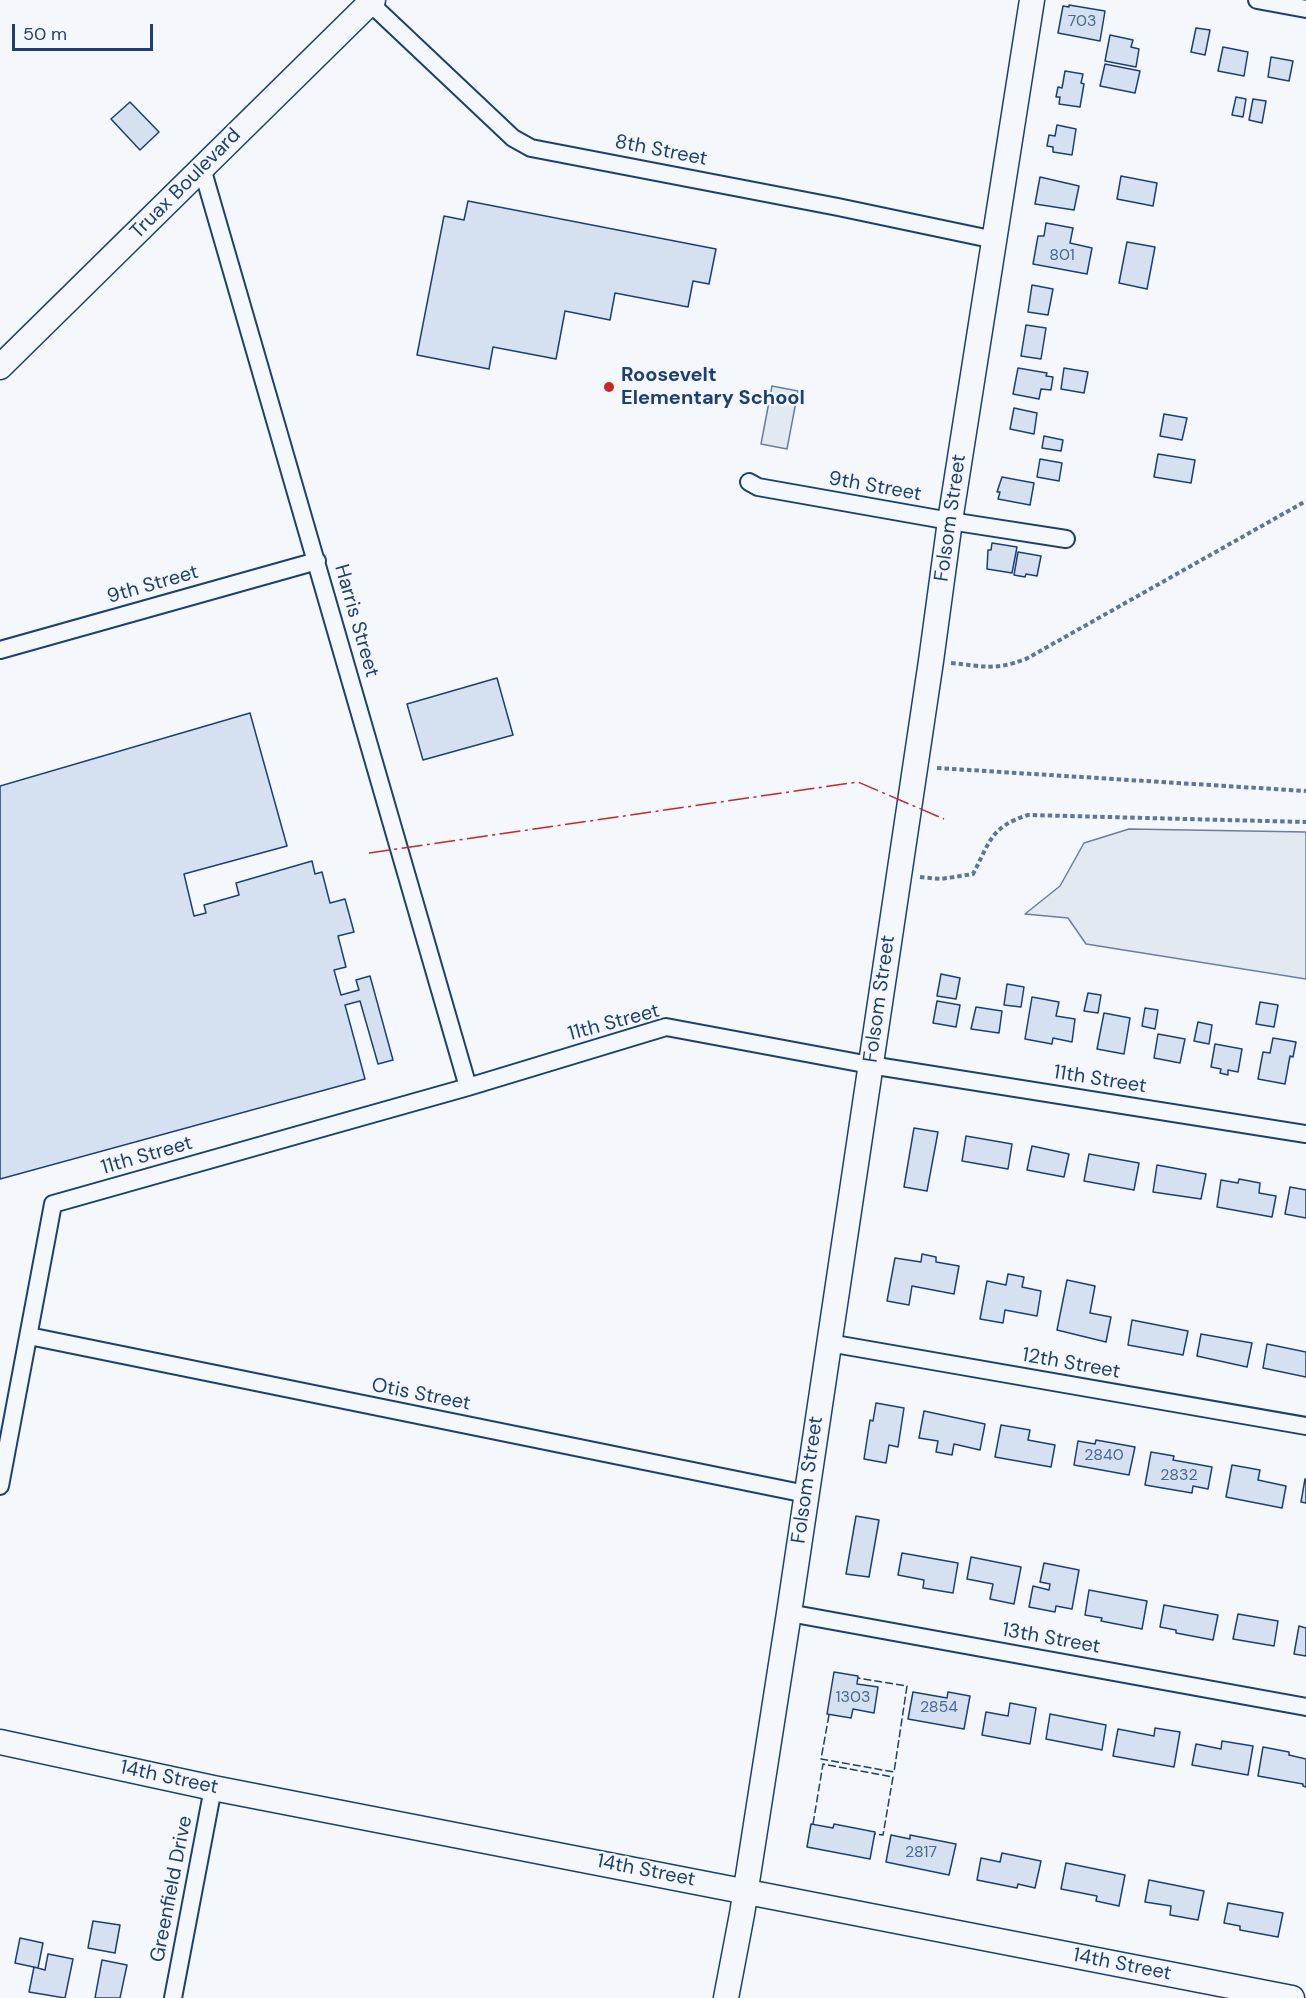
<!DOCTYPE html>
<style>
body{margin:0}
#map{position:relative;width:1306px;height:1998px;overflow:hidden;background:#f4f7fb;font-family:"DM Sans",sans-serif}
canvas{display:block}
.scale{position:absolute;left:12px;top:24px;width:141px;height:27px;box-sizing:border-box;border:3px solid #1d3f73;border-top:0;padding-left:8px;font-size:18px;line-height:21px;white-space:nowrap;color:#1d3f73;-webkit-text-stroke:4px #f4f7fb;paint-order:stroke}
</style>
<div id="map">
<canvas width="1306" height="1998"></canvas>
<div class="scale">50 m</div>
</div>
<script>
const ctx = document.querySelector('canvas').getContext('2d');
ctx.lineJoin = 'round';
function fill(path, color) { ctx.fillStyle = color; ctx.fill(path, 'evenodd'); }
function strokePath(path, color, width, dash) { ctx.strokeStyle = color; ctx.lineWidth = width; ctx.lineCap = dash ? 'butt' : 'round'; ctx.setLineDash(dash || []); ctx.stroke(path); }
function drawText(font, color, halo, rows, align = 'center') {
  ctx.font = font + ' "DM Sans",sans-serif'; ctx.lineWidth = 4.5; ctx.setLineDash([]); ctx.textBaseline = 'middle'; ctx.strokeStyle = halo; ctx.fillStyle = color; for (const [text, x, y, turn = 0] of rows) {
    ctx.save(); ctx.translate(x, y); ctx.rotate((+turn || 0) * Math.PI / 180); ctx.textAlign = isNaN(turn) ? turn : align; if (halo) ctx.strokeText(text, 0, 0); ctx.fillText(text, 0, 0); ctx.restore();
  }
}
const green = new Path2D(`
 M 772,386 L 798,391 L 787,449 L 761,444 Z
 M 1129,829 L 1306,832 L 1306,979 L 1086,944 L 1068,918 L 1025,914 L 1060,886 L 1084,843 Z`);
fill(green, '#e3e9f0');
strokePath(green, '#687fa3', 1.5);
const building = new Path2D(`
 M 1069,5 L 1105,11 L 1100,41 L 1058,33 L 1063,6 L 1069,7 Z
 M 1196,28 L 1210,30 L 1205,55 L 1191,52 Z
 M 1110,35 L 1133,40 L 1131,47 L 1139,49 L 1136,67 L 1105,61 Z
 M 1223,47 L 1248,52 L 1244,76 L 1218,71 Z
 M 1271,57 L 1293,61 L 1289,81 L 1268,77 Z
 M 1105,64 L 1140,71 L 1135,93 L 1100,86 Z
 M 1065,71 L 1083,74 L 1081,83 L 1084,84 L 1080,107 L 1059,104 L 1060,97 L 1056,97 L 1058,87 L 1062,88 Z
 M 1236,97 L 1246,99 L 1243,117 L 1232,115 Z
 M 1253,99 L 1266,101 L 1262,123 L 1249,120 Z
 M 130,102 L 159,132 L 140,150 L 111,119 Z
 M 1057,125 L 1076,129 L 1072,155 L 1053,152 L 1053,147 L 1047,146 L 1049,135 L 1055,136 Z
 M 1121,176 L 1157,183 L 1153,206 L 1117,199 Z
 M 1040,177 L 1079,186 L 1074,210 L 1035,204 Z
 M 468,201 L 716,249 L 709,284 L 693,281 L 688,307 L 615,293 L 610,320 L 565,311 L 556,359 L 493,347 L 489,369 L 417,355 L 444,216 L 464,220 Z
 M 1046,223 L 1073,228 L 1070,243 L 1092,248 L 1087,274 L 1033,264 L 1038,236 L 1044,236 Z
 M 1127,242 L 1155,247 L 1147,289 L 1119,283 Z
 M 1032,285 L 1053,289 L 1048,315 L 1028,312 Z
 M 1026,325 L 1046,328 L 1041,359 L 1021,356 Z
 M 1018,368 L 1047,373 L 1046,376 L 1053,377 L 1051,390 L 1041,389 L 1039,399 L 1013,394 Z
 M 1064,368 L 1088,372 L 1084,393 L 1061,389 Z
 M 1014,408 L 1037,413 L 1034,434 L 1010,429 Z
 M 1164,414 L 1187,418 L 1182,440 L 1160,436 Z
 M 1044,436 L 1063,440 L 1061,451 L 1042,448 Z
 M 1158,454 L 1195,460 L 1191,483 L 1154,477 Z
 M 1040,459 L 1062,463 L 1059,481 L 1037,477 Z
 M 1002,477 L 1034,483 L 1030,505 L 998,499 L 1000,492 L 997,492 Z
 M 992,543 L 1017,547 L 1012,573 L 987,569 L 988,550 L 991,550 Z
 M 1018,552 L 1041,556 L 1037,576 L 1026,574 L 1025,577 L 1014,575 Z
 M 497,678 L 513,735 L 423,760 L 407,704 Z
 M 250,713 L 287,846 L 184,874 L 194,916 L 206,913 L 204,905 L 239,895 L 236,883 L 312,861 L 315,874 L 322,872 L 330,903 L 345,899 L 354,932 L 338,936 L 346,967 L 334,970 L 341,995 L 359,990 L 356,980 L 370,976 L 393,1060 L 378,1064 L 360,1001 L 345,1005 L 365,1079 L 0,1179 L 0,786 Z
 M 941,974 L 960,978 L 956,999 L 937,996 Z
 M 1007,984 L 1024,987 L 1021,1007 L 1004,1005 Z
 M 1088,993 L 1101,995 L 1098,1013 L 1084,1011 Z
 M 1032,997 L 1059,1002 L 1056,1016 L 1075,1019 L 1072,1042 L 1053,1038 L 1052,1044 L 1025,1039 Z
 M 937,1001 L 960,1005 L 956,1027 L 933,1023 Z
 M 1260,1002 L 1278,1005 L 1274,1027 L 1256,1024 Z
 M 976,1007 L 1002,1011 L 999,1033 L 971,1029 Z
 M 1145,1008 L 1158,1010 L 1155,1029 L 1142,1026 Z
 M 1104,1013 L 1130,1018 L 1124,1054 L 1097,1049 Z
 M 1198,1022 L 1212,1025 L 1209,1044 L 1194,1041 Z
 M 1158,1034 L 1185,1039 L 1180,1063 L 1154,1058 Z
 M 1273,1038 L 1296,1042 L 1293,1057 L 1290,1056 L 1285,1084 L 1258,1079 L 1263,1052 L 1270,1053 Z
 M 1215,1044 L 1242,1049 L 1238,1072 L 1228,1070 L 1228,1075 L 1220,1073 L 1221,1069 L 1211,1067 Z
 M 914,1128 L 938,1132 L 927,1191 L 904,1187 Z
 M 966,1136 L 1012,1144 L 1008,1169 L 962,1161 Z
 M 1032,1146 L 1069,1154 L 1064,1177 L 1027,1170 Z
 M 1089,1154 L 1139,1163 L 1134,1190 L 1084,1181 Z
 M 1157,1165 L 1206,1174 L 1201,1199 L 1153,1192 Z
 M 1239,1179 L 1260,1183 L 1259,1193 L 1276,1196 L 1272,1217 L 1217,1207 L 1221,1180 L 1238,1183 Z
 M 1290,1187 L 1306,1190 L 1306,1218 L 1285,1214 Z
 M 922,1254 L 936,1257 L 936,1262 L 959,1266 L 954,1294 L 912,1286 L 909,1305 L 887,1301 L 895,1258 L 921,1262 Z
 M 1008,1274 L 1024,1277 L 1022,1287 L 1041,1291 L 1037,1316 L 1005,1310 L 1003,1323 L 980,1319 L 987,1281 L 1006,1285 Z
 M 1067,1280 L 1095,1286 L 1090,1313 L 1111,1317 L 1106,1342 L 1057,1330 Z
 M 1132,1320 L 1188,1331 L 1183,1355 L 1128,1345 Z
 M 1201,1334 L 1252,1343 L 1247,1367 L 1197,1356 Z
 M 1267,1344 L 1306,1352 L 1306,1377 L 1263,1368 Z
 M 876,1403 L 904,1408 L 898,1447 L 889,1445 L 886,1463 L 864,1459 L 870,1420 L 873,1421 Z
 M 924,1411 L 985,1424 L 980,1450 L 954,1444 L 952,1455 L 936,1452 L 938,1441 L 919,1438 Z
 M 1001,1425 L 1030,1430 L 1028,1440 L 1055,1445 L 1051,1467 L 995,1457 Z
 M 1096,1440 L 1135,1447 L 1129,1475 L 1074,1465 L 1078,1441 L 1095,1444 Z
 M 1151,1452 L 1174,1456 L 1173,1460 L 1212,1467 L 1208,1489 L 1193,1486 L 1192,1493 L 1145,1485 Z
 M 1232,1465 L 1260,1470 L 1258,1480 L 1286,1486 L 1282,1508 L 1226,1497 Z
 M 1305,1479 L 1306,1479 L 1306,1503 L 1301,1502 Z
 M 856,1516 L 879,1520 L 869,1577 L 846,1574 Z
 M 902,1553 L 958,1563 L 953,1593 L 923,1588 L 924,1580 L 898,1575 Z
 M 971,1557 L 1021,1567 L 1014,1604 L 990,1599 L 993,1584 L 967,1579 Z
 M 1044,1563 L 1079,1570 L 1072,1609 L 1056,1606 L 1055,1612 L 1029,1607 L 1033,1586 L 1049,1590 L 1050,1584 L 1040,1582 Z
 M 1089,1590 L 1147,1601 L 1142,1629 L 1101,1621 L 1102,1618 L 1085,1615 Z
 M 1164,1605 L 1218,1615 L 1213,1640 L 1176,1633 L 1176,1630 L 1160,1627 Z
 M 1238,1614 L 1278,1621 L 1274,1646 L 1233,1639 Z
 M 1299,1626 L 1306,1628 L 1306,1656 L 1294,1654 Z
 M 834,1672 L 858,1676 L 857,1684 L 878,1687 L 874,1713 L 853,1709 L 851,1718 L 827,1714 Z
 M 913,1692 L 947,1698 L 948,1692 L 970,1696 L 964,1729 L 908,1719 Z
 M 1010,1703 L 1036,1708 L 1030,1744 L 982,1735 L 986,1712 L 1008,1716 Z
 M 1050,1714 L 1106,1725 L 1102,1750 L 1046,1739 Z
 M 1155,1728 L 1180,1732 L 1174,1767 L 1113,1756 L 1118,1729 L 1154,1736 Z
 M 1222,1741 L 1253,1746 L 1248,1775 L 1192,1765 L 1196,1744 L 1221,1749 Z
 M 1263,1747 L 1289,1752 L 1289,1755 L 1306,1759 L 1306,1787 L 1303,1786 L 1303,1784 L 1258,1776 Z
 M 811,1824 L 833,1828 L 834,1824 L 875,1832 L 870,1859 L 807,1847 Z
 M 891,1835 L 910,1839 L 910,1835 L 956,1844 L 949,1875 L 886,1862 Z
 M 1002,1853 L 1041,1861 L 1035,1888 L 1018,1884 L 1017,1888 L 977,1880 L 981,1858 L 1000,1862 Z
 M 1066,1863 L 1125,1875 L 1119,1906 L 1096,1901 L 1097,1896 L 1061,1889 Z
 M 1149,1880 L 1204,1891 L 1198,1920 L 1170,1915 L 1171,1906 L 1145,1902 Z
 M 1228,1903 L 1283,1913 L 1278,1937 L 1240,1930 L 1240,1926 L 1224,1923 Z
 M 93,1921 L 120,1925 L 115,1953 L 88,1948 Z
 M 20,1938 L 43,1943 L 38,1968 L 15,1963 Z
 M 48,1954 L 73,1959 L 65,1998 L 29,1992 L 34,1967 L 45,1970 Z
 M 102,1960 L 127,1965 L 120,1998 L 95,1998 Z`);
fill(building, '#d5e0f0');
strokePath(building, '#1d3f73', 1.5);
const street = new Path2D(`
 M 1257,0 L 1306,9
 M 370,3 L 513,138 L 531,148 L 838,207 L 995,240
 M 202,168 L 468,1087
 M 749,482 L 758,487 L 950,521 L 1066,539
 M 0,650 L 317,561
 M 29,1336 L 806,1494
 M 829,1343 L 1306,1426
 M 0,1486 L 53,1204 L 468,1087 L 666,1027 L 870,1065 L 1306,1134
 M 789,1613 L 1306,1707
 M 173,1998 L 213,1788`);
const secondary = new Path2D(`
 M 0,367 L 373,0
 M 0,1742 L 213,1788 L 1292,1998
 M 726,1998 L 742,1914 L 789,1613 L 931,661 L 950,521 L 1032,0`);
strokePath(street, '#1d3f73', 20);
strokePath(secondary, '#1d3f73', 27);
strokePath(new Path2D(`
 M 951,663 C 984,666 993,671 1026,659 L 1306,501
 M 937,768 L 1306,791
 M 920,877 L 941,879 L 973,874 C 990,842 990,827 1028,815 L 1306,822`), '#5e769c', 4, [4.5, 3]);
strokePath(street, '#f4f7fb', 16);
strokePath(secondary, '#f4f7fb', 24);
strokePath(new Path2D(`
 M 829,1715 L 821,1759 L 894,1772 L 907,1686 L 858,1678
 M 813,1824 L 823,1764 L 893,1777 L 883,1835 L 875,1834`), '#1d3f73', 1.5, [8, 3]);
strokePath(new Path2D(`
 M 369,853 L 858,782 L 944,819`), '#c62828', 1.5, [21, 4.5, 3, 4.5]);
for (const [x, y, r, color] of [
 [609,387,6,"#c62828"]
]) { const dot = new Path2D(); dot.arc(x, y, r, 0, 2 * Math.PI); ctx.fillStyle = color; ctx.fill(dot); strokePath(dot, '#f4f7fb', 2); }
drawText('16px', '#4b6792', null, [
 ["703",1082,22],
 ["801",1062,256],
 ["2840",1104,1456],
 ["2832",1179,1476],
 ["1303",853,1698],
 ["2854",939,1708],
 ["2817",921,1853]
]);
drawText('20px', '#1d3f73', '#f4f7fb', [
 ["8th Street",661,151,11],
 ["Truax Boulevard",186,184,-45],
 ["9th Street",875,487,10],
 ["Folsom Street",951,518,-82],
 ["9th Street",153,585,-16],
 ["Harris Street",356,621,74],
 ["Folsom Street",880,999,-82],
 ["11th Street",614,1023,-15],
 ["11th Street",1100,1080,9],
 ["11th Street",147,1156,-16],
 ["12th Street",1071,1364,10],
 ["Otis Street",421,1395,11],
 ["Folsom Street",808,1480,-82],
 ["13th Street",1051,1639,10],
 ["14th Street",169,1778,12],
 ["14th Street",646,1871,11],
 ["Greenfield Drive",172,1889,-79],
 ["14th Street",1122,1965,11]
]);
drawText('bold 20px', '#1d3f73', '#f4f7fb', [
 ["Roosevelt",621,376],
 ["Elementary School",621,399]
], 'left');
</script>
